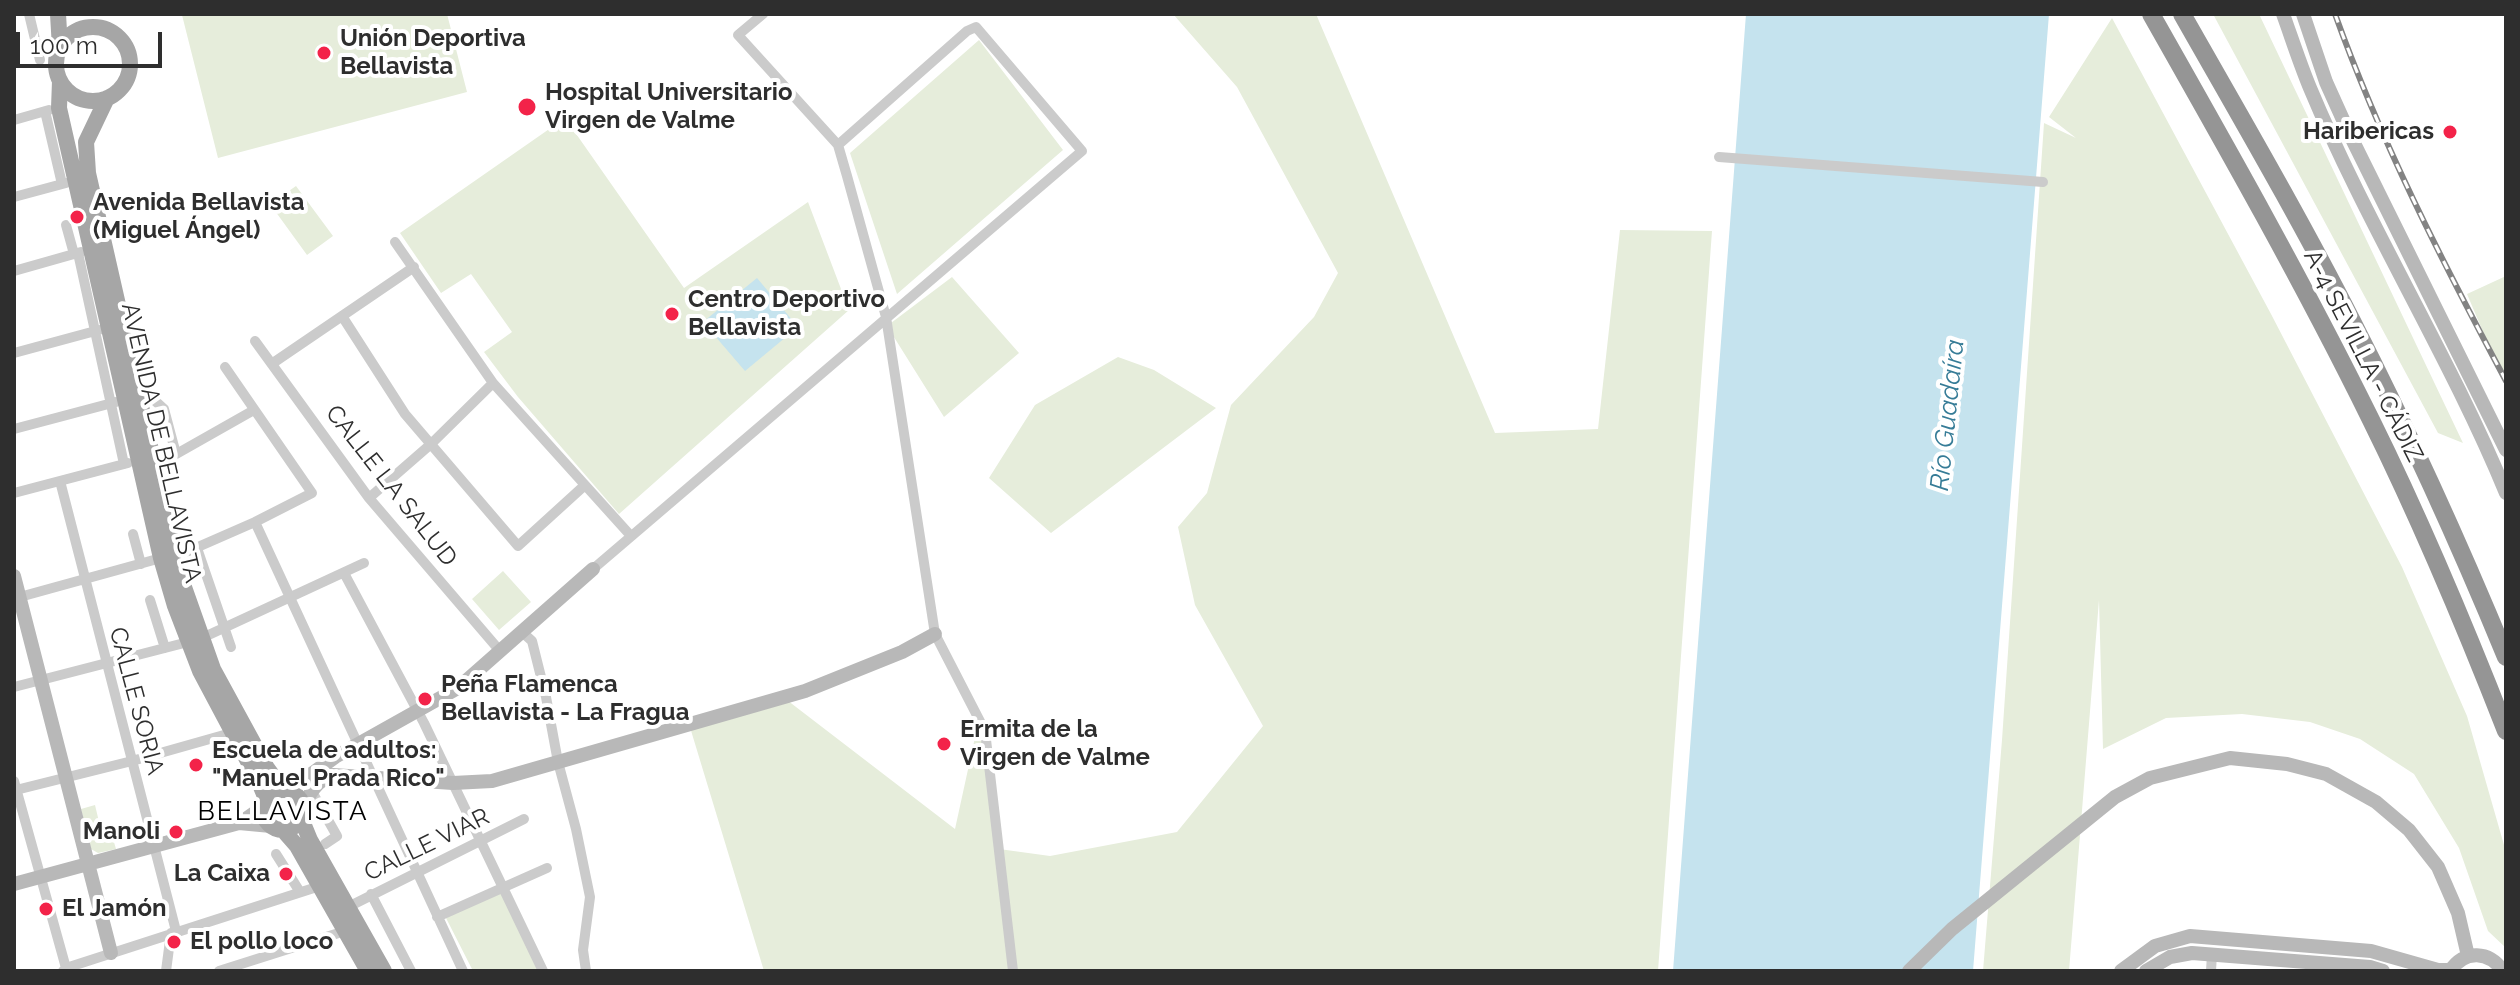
<!DOCTYPE html>
<meta charset="utf-8">
<style>
body{margin:0}
#map{position:relative;width:2520px;height:985px;overflow:hidden;background:#fff;font-family:Raleway,sans-serif}
canvas{display:block}
.frame{position:absolute;inset:0;border:16px solid #2e2e2e;pointer-events:none}
.scale{position:absolute;left:16px;top:32px;width:146px;height:36px;box-sizing:border-box;border:4px solid #2e2e2e;border-top:0;padding-left:10px;font-size:24px;line-height:28px;white-space:nowrap;color:#2e2e2e;-webkit-text-stroke:6px #fff;paint-order:stroke}
</style>
<div id="map">
<canvas width="2520" height="985"></canvas>
<div class="frame"></div>
<div class="scale">100 m</div>
</div>
<script>
const ctx = document.querySelector('canvas').getContext('2d');
ctx.lineJoin = 'round';
function fill(path, color) { ctx.fillStyle = color; ctx.fill(path, 'evenodd'); }
function strokePath(path, color, width, dash) { ctx.strokeStyle = color; ctx.lineWidth = width; ctx.lineCap = dash ? 'butt' : 'round'; ctx.setLineDash(dash || []); ctx.stroke(path); }
function drawText(font, color, halo, rows, align = 'center') {
  ctx.font = font + ' Raleway,sans-serif'; ctx.lineWidth = 8; ctx.setLineDash([]); ctx.textBaseline = 'middle'; ctx.strokeStyle = halo; ctx.fillStyle = color; for (const [text, x, y, turn = 0] of rows) {
    ctx.save(); ctx.translate(x, y); ctx.rotate((+turn || 0) * Math.PI / 180); ctx.textAlign = isNaN(turn) ? turn : align; if (halo) ctx.strokeText(text, 0, 0); ctx.fillText(text, 0, 0); ctx.restore();
  }
}
fill(new Path2D(`
 M 447,14 L 467,92 L 218,158 L 182,15 Z
 M 1173,14 L 1316,14 L 1495,433 L 1598,429 L 1620,230 L 1712,231 L 1658,971 L 764,971 L 689,724 L 783,697 L 955,829 L 979,719 L 999,849 L 1050,856 L 1177,832 L 1263,726 L 1195,605 L 1178,527 L 1207,493 L 1231,405 L 1314,317 L 1338,273 L 1237,87 Z
 M 2213,14 L 2259,14 L 2463,443 L 2438,433 Z
 M 2112,18 L 2271,314 L 2402,567 L 2467,716 L 2506,852 L 2506,948 L 2488,931 L 2459,848 L 2414,774 L 2360,739 L 2310,722 L 2242,714 L 2166,718 L 2103,749 L 2099,600 L 2069,971 L 1983,971 L 2002,740 L 2044,123 L 2076,138 L 2049,117 Z
 M 979,40 L 1063,150 L 897,294 L 850,153 Z
 M 565,118 L 684,288 L 808,202 L 849,310 L 619,514 L 518,397 L 484,352 L 512,332 L 471,274 L 441,293 L 400,233 Z
 M 296,186 L 333,236 L 307,255 L 270,204 Z
 M 2506,276 L 2506,386 L 2467,294 Z
 M 952,277 L 1019,353 L 944,417 L 887,326 Z
 M 1118,357 L 1154,370 L 1216,408 L 1051,533 L 989,478 L 1035,405 Z
 M 503,571 L 531,602 L 499,630 L 472,599 Z
 M 95,805 L 100,826 L 109,825 L 116,849 L 98,853 L 91,849 L 81,809 Z
 M 501,890 L 539,971 L 473,971 L 446,918 Z`), '#e6eddb');
fill(new Path2D(`
 M 1746,14 L 2049,14 L 1973,971 L 1673,971 Z
 M 757,278 L 798,327 L 745,371 L 703,322 Z`), '#c5e3ee');
strokePath(new Path2D(`
 M 29,14 L 40,60
 M 763,14 L 738,35 L 838,145 L 847,176 L 886,317 L 935,634 L 985,731 L 1013,971
 M 45,111 L 62,184
 M 14,120 L 49,110
 M 1719,157 L 2043,182
 M 14,197 L 66,183
 M 66,225 L 74,254
 M 395,242 L 493,383 L 631,536
 M 78,253 L 124,464
 M 14,271 L 81,252
 M 342,316 L 405,414 L 518,546 L 585,485
 M 255,341 L 369,498 L 500,651
 M 14,353 L 99,330
 M 273,363 L 414,267
 M 153,399 L 164,409 L 176,454
 M 14,429 L 116,402
 M 154,471 L 171,457 L 254,410
 M 60,481 L 176,931
 M 14,493 L 128,463
 M 369,498 L 431,444 L 493,383
 M 255,522 L 463,971
 M 133,534 L 141,564
 M 197,548 L 231,647
 M 175,557 L 255,522 L 312,493 L 225,367
 M 593,569 L 1082,151 L 976,27 L 967,31 L 838,145
 M 344,573 L 424,723 L 543,971
 M 16,598 L 161,558
 M 150,600 L 165,648
 M 522,632 L 532,641 L 546,697 L 558,762 L 576,829 L 590,897 L 583,950 L 586,971
 M 202,638 L 364,563
 M 14,687 L 188,642
 M 14,781 L 66,968
 M 16,790 L 132,761 L 231,733
 M 311,790 L 337,836 L 325,844
 M 276,854 L 300,892
 M 371,894 L 411,971
 M 348,907 L 524,819
 M 437,917 L 547,868
 M 63,971 L 66,968 L 320,886
 M 166,971 L 171,933
 M 219,971 L 345,931
 M 2211,971 L 2212,954`), '#cbcbcb', 10);
strokePath(new Path2D(`
 M 2283,14 C 2292,39 2300,64 2310,88 C 2368,227 2449,355 2506,493
 M 2303,14 L 2326,82 L 2349,133 L 2506,450
 M 14,576 L 111,953
 M 288,791 L 335,757 L 458,688 L 593,569
 M 302,808 C 310,793 316,781 333,775 L 453,783 L 492,781 L 805,691 L 902,652 L 935,634
 M 240,823 L 263,807
 M 14,884 L 239,823 L 271,826
 M 1909,971 L 1952,929 L 2115,797 L 2150,778 L 2230,758 L 2287,764 L 2326,774 L 2376,802 L 2409,830 L 2438,867 L 2458,913 L 2468,956
 M 2121,971 L 2155,946 L 2190,936 L 2371,951 L 2438,970 L 2451,970
 M 2146,971 L 2170,957 L 2192,953 L 2370,967 L 2383,971
 M 2450,971 C 2465,949 2489,951 2503,971`), '#b8b8b8', 14);
strokePath(new Path2D(`
 M 58,14 L 60,48
 M56 64a37 37 0 1 1 74 0a37 37 0 1 1-74 0Z
 M 60,81 L 59,108 L 161,558 L 175,606 L 200,671 L 259,782 L 266,799
 M 107,98 L 86,142 L 88,173 L 179,573 L 213,669 L 267,768 L 283,790
 M263 810a20 20 0 1 1 40 0a20 20 0 1 1-40 0Z
 M 301,818 L 310,840 L 384,971
 M 283,830 L 297,846 L 368,971`), '#a6a6a6', 16);
strokePath(new Path2D(`
 M 2151,14 C 2227,148 2303,282 2371,420 C 2421,521 2465,626 2506,731
 M 2182,14 C 2240,116 2299,217 2352,321 C 2408,431 2459,543 2506,657`), '#959595', 18);
const rail = new Path2D(`
 M 2335,14 C 2381,142 2442,261 2506,381`);
strokePath(rail, '#838383', 6);
strokePath(rail, '#fff', 3, [9]);
for (const [x, y, r, color] of [
 [324,53,8,"#f32349"],
 [527,107,10,"#f32349"],
 [2450,132,8,"#f32349"],
 [77,217,8,"#f32349"],
 [672,314,8,"#f32349"],
 [425,699,8,"#f32349"],
 [944,744,8,"#f32349"],
 [196,765,8,"#f32349"],
 [176,832,8,"#f32349"],
 [286,874,8,"#f32349"],
 [46,909,8,"#f32349"],
 [174,942,8,"#f32349"]
]) { const dot = new Path2D(); dot.arc(x, y, r, 0, 2 * Math.PI); ctx.fillStyle = color; ctx.fill(dot); strokePath(dot, '#fff', 3); }
drawText('bold 24px', '#2e2e2e', '#fff', [
 ["Unión Deportiva",340,39],
 ["Bellavista",340,67],
 ["Hospital Universitario",545,93],
 ["Virgen de Valme",545,121],
 ["Haribericas",2434,132,"right"],
 ["Avenida Bellavista",93,203],
 ["(Miguel Ángel)",93,231],
 ["Centro Deportivo",688,300],
 ["Bellavista",688,328],
 ["Peña Flamenca",441,685],
 ["Bellavista - La Fragua",441,713],
 ["Ermita de la",960,730],
 ["Virgen de Valme",960,758],
 ["Escuela de adultos:",212,751],
 ["\"Manuel Prada Rico\"",212,779],
 ["Manoli",160,832,"right"],
 ["La Caixa",270,874,"right"],
 ["El Jamón",62,909],
 ["El pollo loco",190,942]
], 'left');
drawText('24px', '#2e2e2e', '#fff', [
 ["A-4 SEVILLA - CÁDIZ",2363,356,63],
 ["AVENIDA DE BELLAVISTA",161,443,77],
 ["CALLE LA SALUD",391,486,52],
 ["CALLE SORIA",136,701,75],
 ["CALLE VIAR",427,845,-26]
]);
drawText('italic 26px', '#367c97', '#fff', [
 ["Río Guadaíra",1948,415,-84]
]);
ctx.letterSpacing = '2px';
drawText('26px', '#000', '#fff', [
 ["BELLAVISTA",283,812]
]);
ctx.letterSpacing = '0px';
</script>
